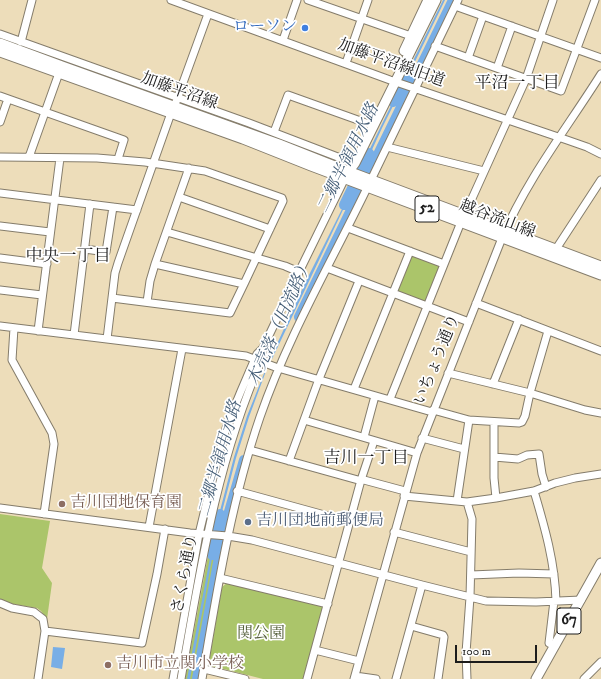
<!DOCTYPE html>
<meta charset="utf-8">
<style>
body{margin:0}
#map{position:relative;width:601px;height:679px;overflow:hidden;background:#edddba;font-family:"IM FELL DW Pica",serif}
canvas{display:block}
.scale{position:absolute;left:455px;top:645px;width:82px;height:18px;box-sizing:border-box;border:2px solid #1c1c1c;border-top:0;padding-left:5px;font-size:12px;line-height:14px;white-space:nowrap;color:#1c1c1c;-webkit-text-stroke:3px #fff;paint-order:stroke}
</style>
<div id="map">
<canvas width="601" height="679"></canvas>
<div class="scale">100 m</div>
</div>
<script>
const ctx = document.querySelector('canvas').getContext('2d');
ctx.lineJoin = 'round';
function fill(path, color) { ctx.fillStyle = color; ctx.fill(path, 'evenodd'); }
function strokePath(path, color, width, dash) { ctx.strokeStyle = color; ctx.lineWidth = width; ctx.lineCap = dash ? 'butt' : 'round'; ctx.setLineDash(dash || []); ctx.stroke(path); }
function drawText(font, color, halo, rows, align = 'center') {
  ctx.font = font + ' "IM FELL DW Pica","Noto Serif JP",serif'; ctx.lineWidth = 3.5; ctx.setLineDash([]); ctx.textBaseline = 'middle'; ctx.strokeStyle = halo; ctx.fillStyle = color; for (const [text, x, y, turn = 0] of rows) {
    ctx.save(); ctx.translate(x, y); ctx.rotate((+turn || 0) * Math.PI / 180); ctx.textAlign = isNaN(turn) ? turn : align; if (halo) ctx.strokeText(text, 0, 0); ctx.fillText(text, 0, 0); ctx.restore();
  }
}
fill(new Path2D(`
 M 413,255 L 440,264 L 440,267 L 427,301 L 423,302 L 398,292 L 397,290 L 411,256 Z
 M 0,514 L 50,521 L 42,568 L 52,583 L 47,619 L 41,611 L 37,608 L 13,604 L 0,599 Z
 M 211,540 L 225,541 L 200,679 L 185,679 Z
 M 227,583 L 324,607 L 305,679 L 263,679 L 212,666 L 209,662 L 222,587 Z`), '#abc56a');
fill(new Path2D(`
 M 443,0 L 445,0 L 407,78 L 405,77 Z
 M 398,91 L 400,92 L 382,128 L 365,165 L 363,163 Z
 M 350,193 L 351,193 L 272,359 L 270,359 L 308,277 Z
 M 265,371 L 266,371 L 249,417 L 236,458 L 218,527 L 216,526 L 234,457 L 247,416 Z
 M 213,542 L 215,542 L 190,679 L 187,679 Z
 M 53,647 L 65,648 L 62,669 L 51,667 Z`), '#78aee6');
strokePath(new Path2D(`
 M 393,102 L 411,66
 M 344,205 L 369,153
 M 299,317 L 453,0
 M 212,555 L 220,514
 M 197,679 L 224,529 L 244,460`), '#78aee6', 10);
const minor = new Path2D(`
 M 171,0 L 390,80 L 567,140 L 587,147 L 601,154
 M 308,0 L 411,36
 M 455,6 L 601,58
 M 0,34 L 249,123 L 343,159
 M 283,40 L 297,0
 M 21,42 L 32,0
 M 435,46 L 561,91 L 595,0
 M 468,58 L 483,16
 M 346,63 L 368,0
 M 497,68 L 512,26
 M 0,96 L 124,140 L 118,159
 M 176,102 L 208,14
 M 0,122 L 8,99
 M 274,132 L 288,95 L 369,124
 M 387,147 L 484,171
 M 0,157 L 97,158 L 145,162 L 205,171 L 282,198 L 283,201 L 244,284
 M 29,157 L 59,73
 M 371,180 L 458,0
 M 0,193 L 137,210
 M 179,197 L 270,229
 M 465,214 L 526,79 L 553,0
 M 0,226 L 50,232
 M 348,228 L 444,264
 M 167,232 L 285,266 L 299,272
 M 85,249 L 106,252 L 113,207
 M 556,249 L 601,180
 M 0,258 L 47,264
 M 155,264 L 189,168
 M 327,268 L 469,322
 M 0,290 L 42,295
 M 112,298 L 230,313 L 244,284 L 155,264 L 150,281 L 147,302
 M 476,303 L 601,351
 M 0,326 L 246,356 L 278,368 L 432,412
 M 14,328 L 12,360 L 52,433 L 54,444 L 44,514
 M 38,331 L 60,158
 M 74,335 L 90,204
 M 107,339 L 115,273 L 118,263 L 171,113
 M 448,373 L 530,393 L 585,410 L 601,413
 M 493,384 L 519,319
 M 354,389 L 410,251
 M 390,399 L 461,222
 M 433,410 L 469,420 L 519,423 L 522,422 L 525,416 L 530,393 L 548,331
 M 304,420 L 417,453
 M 494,422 L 494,478 L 496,498
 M 364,437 L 375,396
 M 422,438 L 464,449
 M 250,450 L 358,480 L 364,480 L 405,491
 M 494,457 L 518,459 L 527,455 L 539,454 L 542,474 L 546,487
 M 289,461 L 319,379 L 359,281
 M 237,491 L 350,522
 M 534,491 C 545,528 555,563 556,601
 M 404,496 L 467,502 L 496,498 L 534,491 L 555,483 L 575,478 L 601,474
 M 457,501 L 469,420
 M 467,502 L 472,519 L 470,597 L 466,653 L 467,679
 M 0,508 L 190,533 L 228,536 L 252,540 L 422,585 L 486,601 L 536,602 L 581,600
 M 149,527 L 182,349
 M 394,532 L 471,552
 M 471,575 L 519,573 L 554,574
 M 220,578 L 328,604
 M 554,601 L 549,643 L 555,646
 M 0,603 L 12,608 L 34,612 L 43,619 L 45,631 L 38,679
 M 411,626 L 443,635 L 444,637 L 438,679
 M 45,631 L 142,643 L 157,574 L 165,529
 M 315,650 L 359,661
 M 204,669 L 245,679
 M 355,676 L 376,679
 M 173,679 L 199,534 L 216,463 L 227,425 L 241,391 L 257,354 L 263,348
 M 181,679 C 200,570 217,459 263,357 L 263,348 L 299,272 L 345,178
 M 202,679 C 217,591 231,502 260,417 C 288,336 331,263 368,186
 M 307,679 L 361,480 L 374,441
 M 354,679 L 417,453 L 502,238 C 527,179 567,128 601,74
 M 396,679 L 422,585
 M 584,679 L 601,662`);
const major = new Path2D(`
 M 0,43 L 62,66 L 279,144 L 332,165 L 601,266
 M 404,51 L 428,0
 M 0,52 L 243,139 L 311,166 L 601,275
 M 346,175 L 355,163 L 436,0
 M 536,679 L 601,563`);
strokePath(minor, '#847c6b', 9);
strokePath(major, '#847c6b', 11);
strokePath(minor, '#fff', 7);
strokePath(major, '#fff', 9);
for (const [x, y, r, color] of [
 [305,28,4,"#3f7fe0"],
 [62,504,4,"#8d6e63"],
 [248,522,4,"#5c6f8a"],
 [108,665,4,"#8d6e63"]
]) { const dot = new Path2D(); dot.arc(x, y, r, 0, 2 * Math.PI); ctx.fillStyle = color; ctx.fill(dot); strokePath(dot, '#fff', 1.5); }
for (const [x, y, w] of [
 [427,209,24],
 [569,621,24]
]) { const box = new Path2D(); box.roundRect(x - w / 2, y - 13, w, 26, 3); ctx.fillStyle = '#fff'; ctx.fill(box); strokePath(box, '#1c1c1c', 1); }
drawText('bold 15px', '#1c1c1c', null, [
 ["52",427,209],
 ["67",569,621]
]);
drawText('16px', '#366cbe', '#fff', [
 ["ローソン",297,28]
], 'right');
drawText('16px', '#1c1c1c', '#fff', [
 ["加藤平沼線旧道",391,64,20],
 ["加藤平沼線",179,92,20],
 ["越谷流山線",497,220,21],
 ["いちょう通り",438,360,-68],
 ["さくら通り",186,574,-79]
]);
drawText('16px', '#785e54', '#fff', [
 ["吉川団地保育園",70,504],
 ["吉川市立関小学校",116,665]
], 'left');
drawText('16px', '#4e5e75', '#fff', [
 ["吉川団地前郵便局",256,522]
], 'left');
drawText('16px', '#55603b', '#fff', [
 ["関公園",261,635]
]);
drawText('17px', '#1c1c1c', '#fff', [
 ["平沼一丁目",517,84],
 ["中央一丁目",68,257],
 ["吉川一丁目",366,459]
]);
drawText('italic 17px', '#455e77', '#fff', [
 ["二郷半領用水路",349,159,-64],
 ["木売落（旧流路）",281,323,-66],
 ["二郷半領用水路",221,459,-74]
]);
</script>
